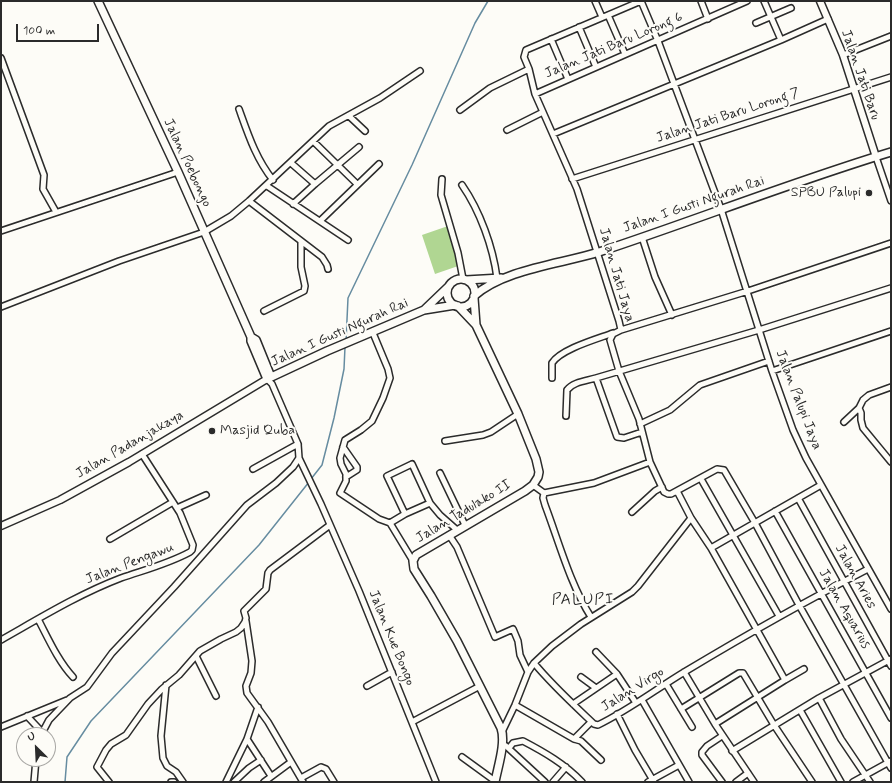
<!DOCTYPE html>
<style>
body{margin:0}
#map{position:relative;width:892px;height:783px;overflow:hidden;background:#fdfcf7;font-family:Mynerve,sans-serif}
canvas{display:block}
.frame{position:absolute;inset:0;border:2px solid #2b2b2b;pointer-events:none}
.north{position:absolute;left:16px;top:727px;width:40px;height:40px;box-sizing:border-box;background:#fdfcf7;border:1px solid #a9a8a5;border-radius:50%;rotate:336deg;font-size:11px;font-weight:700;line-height:16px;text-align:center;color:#2b2b2b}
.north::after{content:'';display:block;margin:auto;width:14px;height:18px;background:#2b2b2b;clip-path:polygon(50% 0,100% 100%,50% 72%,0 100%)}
.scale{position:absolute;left:16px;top:24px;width:83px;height:18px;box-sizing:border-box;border:2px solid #2b2b2b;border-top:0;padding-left:5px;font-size:12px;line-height:14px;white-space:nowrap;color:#2b2b2b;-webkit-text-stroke:3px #fdfcf7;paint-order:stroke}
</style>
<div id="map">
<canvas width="892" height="783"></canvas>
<div class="frame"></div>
<div class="north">U</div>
<div class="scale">100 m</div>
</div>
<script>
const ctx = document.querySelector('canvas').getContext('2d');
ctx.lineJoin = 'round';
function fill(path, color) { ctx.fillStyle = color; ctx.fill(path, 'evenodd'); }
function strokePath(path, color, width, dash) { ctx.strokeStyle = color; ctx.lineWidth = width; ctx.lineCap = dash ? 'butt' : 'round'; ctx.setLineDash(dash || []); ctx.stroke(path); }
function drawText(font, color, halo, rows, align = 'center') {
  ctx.font = font + ' Mynerve,sans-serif'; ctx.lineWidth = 4; ctx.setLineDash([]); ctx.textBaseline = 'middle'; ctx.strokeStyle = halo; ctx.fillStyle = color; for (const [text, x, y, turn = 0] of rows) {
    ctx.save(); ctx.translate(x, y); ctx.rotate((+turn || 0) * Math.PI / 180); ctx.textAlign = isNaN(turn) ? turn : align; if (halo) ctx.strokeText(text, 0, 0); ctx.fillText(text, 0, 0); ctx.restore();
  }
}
fill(new Path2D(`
 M 448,226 L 461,265 L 435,274 L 422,235 Z`), '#b0d692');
strokePath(new Path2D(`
 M 346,341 L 348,298 L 412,165 L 475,23 L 488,1
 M 311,479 L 322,465 L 334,418 L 344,369 L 345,347
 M 65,782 L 67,757 L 91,721 L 259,545 L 309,482`), '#668ca0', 1.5);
const minor = new Path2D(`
 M 595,1 L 602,17
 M 701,1 L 708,19
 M 764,1 L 781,40
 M 608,15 L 625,54
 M 756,23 L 791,8
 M 579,27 L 596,67
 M 551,39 L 568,79
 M 843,55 L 891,36
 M 1,58 L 44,175 L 43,189 L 56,212
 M 529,69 L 524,57 L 526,50 L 641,1 L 658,41 L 721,209 L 772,371 L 793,430 L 806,458 L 891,609
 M 535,94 L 747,1
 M 239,109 C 248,134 256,159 273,180
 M 460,110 L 490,88 L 529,69 L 535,94 L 577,189 L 619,321 L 621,330 L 613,334 L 610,340 L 619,371 L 639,419 L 650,462
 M 349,116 L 365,131
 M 507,130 L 543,112
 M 553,134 L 781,40 L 828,19
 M 313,141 L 357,184
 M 876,157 L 891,201
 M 291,163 L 315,184
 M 442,179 L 441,195 L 458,253 L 463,279
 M 572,179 L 891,77
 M 462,185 C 480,211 493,247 497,278
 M 267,186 L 348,240
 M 249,201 L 322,257 L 327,265 L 328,269
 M 293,204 L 315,184 L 359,147
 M 320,221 L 379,164
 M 1,231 L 178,172
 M 642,237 L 655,277 L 672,315
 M 1,307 L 119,261 L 204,232 L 231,216 L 249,201 L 329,126 L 380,98 L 420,71
 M 264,311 L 304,291 L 305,286 L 301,267 L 301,242
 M 621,330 L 748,291 L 891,243
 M 373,333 L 388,369 L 390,378 L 383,398 L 372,421 L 361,430 L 345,440 L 340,458 L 341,464 L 346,474 L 346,481 L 340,493 L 379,519 L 390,523 L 413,561
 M 772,371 L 891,331
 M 552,378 L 552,363 C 561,349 597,339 613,333
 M 859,408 L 861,413 L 861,420 L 863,428 L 891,462
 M 566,416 L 567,390 C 573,382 586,381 596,378
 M 844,422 L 859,408 L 863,400 L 869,395 L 891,387
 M 640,424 L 670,410 L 700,385 L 769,361
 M 642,432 L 624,438 L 617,437 L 596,378 L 759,330 L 891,288
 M 445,441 L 483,435 L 491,432 L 518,414
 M 343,447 L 357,467 L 357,470 L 346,477
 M 299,458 L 321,504 L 359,591 L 436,782
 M 253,469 L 298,444
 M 440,473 L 465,525
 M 701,479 L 779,616
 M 533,485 L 544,493 L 594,483 L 650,462 L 664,492 L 668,494 L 671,494 L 717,469 L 724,470 L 755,523 L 799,605 L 891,768
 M 677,491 L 691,518 L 711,548 L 785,680
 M 544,493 L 543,498 L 545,505 C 559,542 570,584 591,617
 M 798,498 L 891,666
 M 430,503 L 440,515 L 457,530
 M 177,508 L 206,495
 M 775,511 L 891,718
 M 632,512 L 655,491 L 662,487
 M 390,523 L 405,514 L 430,503 L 412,464 L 387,476 L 405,514
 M 449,535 L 457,547 L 495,637 L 513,629 L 518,641 L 520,655 L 528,672
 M 110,539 L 173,502
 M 711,548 L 821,485
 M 38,619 C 48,638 58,661 73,677
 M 246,621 L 252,661 L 251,673 L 246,686 L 247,693 L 268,722 L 303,782
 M 1,640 C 40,618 79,594 121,578 C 144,570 168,564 190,552 L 192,550 L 193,545 L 180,513 L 142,454
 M 596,652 L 617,674
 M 196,656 L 216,696
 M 534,663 C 552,685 574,705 594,724 L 598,725 C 629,710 656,689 686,671 C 746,635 806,601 868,569
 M 684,672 L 715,724
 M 581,677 L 596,688
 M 666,684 L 692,727
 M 166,685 L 161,736 L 163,758 L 167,766 L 176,772 L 183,782
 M 367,686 L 392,672
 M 819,698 L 841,739 L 870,782
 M 642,700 L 689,782
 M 573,704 L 617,674 L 636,703
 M 515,705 L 574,739
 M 681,709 L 739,673 L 743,673 L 774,725 L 812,782
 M 800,710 L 841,782
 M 617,714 L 635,750 L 654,782
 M 27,716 L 42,732
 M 412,722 L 480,686
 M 591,722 L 574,739 L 581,741 L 601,760
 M 1,727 L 67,700
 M 502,732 L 515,705 L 528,672 L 534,663 L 552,646 L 581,624 L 632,592 L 638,586 L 691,518
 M 41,735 L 49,720 L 70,698 L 87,687 L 112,653 L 174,587 L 247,505 L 276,483 L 293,467 L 299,458 L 298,444 L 272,384 L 267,379
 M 247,739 L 271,776
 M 506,746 L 545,782
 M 509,748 L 513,743 L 523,741 C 544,752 565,764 582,782
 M 732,751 L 819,698 L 891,659
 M 462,757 L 495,781
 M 301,778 L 321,767 L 326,769 L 334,782
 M 34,782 L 36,759
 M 109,782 L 97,767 L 106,750 L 111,744 L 126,735 L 148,704 L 162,689 L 179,675 L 200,651 L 221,639 L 236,632 L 241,628 L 245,622 L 246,618 L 244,611 L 266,589 L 268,573 L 270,570 L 330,525
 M 171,782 L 174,782
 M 226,782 L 247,739 L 258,707
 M 234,782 L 249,768 L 261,760
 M 264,782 L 291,762
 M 553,782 L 566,767
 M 648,782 L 679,765
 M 722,782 L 702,755 L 702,752 L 707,746 L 722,736
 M 736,782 L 748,773
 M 754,782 L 715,724 L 785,680 L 804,669
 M 853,782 L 891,761`);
const tertiary = new Path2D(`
 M 820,1 L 843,55 L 876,157
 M 1,526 L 60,500 L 129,462 L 267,379`);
const secondary = new Path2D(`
 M 98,1 L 178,172 L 251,337 L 251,341 L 267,379 L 327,351 L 424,310 L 455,305
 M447 293a14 14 0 1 1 28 0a14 14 0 1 1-28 0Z
 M 466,280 L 501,278
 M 474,296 C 504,269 561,264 599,252 C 696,220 792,182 891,152
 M 474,298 L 476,325
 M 458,306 L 476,325 L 518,414 L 536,459 L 539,472 L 538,477 L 533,485 L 525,491 L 416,555 L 413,561 L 414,569 L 431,596 L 457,641 L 501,728 C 506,743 498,766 495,782
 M 424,310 L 448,287
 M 251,337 L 256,340 L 271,377`);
strokePath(minor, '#2b2b2b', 8);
strokePath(tertiary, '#2b2b2b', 9);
strokePath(secondary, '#2b2b2b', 10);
strokePath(minor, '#fdfcf7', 5);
strokePath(tertiary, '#fdfcf7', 6);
strokePath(secondary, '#fdfcf7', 7);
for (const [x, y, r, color] of [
 [869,193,4,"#2b2b2b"],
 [212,431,4,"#2b2b2b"]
]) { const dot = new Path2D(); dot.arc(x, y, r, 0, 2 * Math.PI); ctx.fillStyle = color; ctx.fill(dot); strokePath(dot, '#fdfcf7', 1.5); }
drawText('14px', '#2b2b2b', '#fdfcf7', [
 ["Jalan Jati Baru Lorong 6",614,46,-23],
 ["Jalan Jati Baru",860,75,71],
 ["Jalan Jati Baru Lorong 7",728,116,-18],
 ["Jalan Poebongo",187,163,65],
 ["Jalan I Gusti Ngurah Rai",694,205,-19],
 ["Jalan Jati Jaya",616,275,74],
 ["Jalan I Gusti Ngurah Rai",340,333,-24],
 ["Jalan Palupi Jaya",798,400,69],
 ["Jalan Padanjakaya",130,445,-30],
 ["Jalan Tadulako II",464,512,-31],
 ["Jalan Pengawu",130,564,-21],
 ["Jalan Aries",855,577,61],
 ["Jalan Aquarius",844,609,60],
 ["Jalan Kue Bongo",391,638,68],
 ["Jalan Virgo",633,690,-32]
]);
drawText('14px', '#2b2b2b', '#fdfcf7', [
 ["SPBU Palupi",861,193],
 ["Masjid Quba",220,431,"left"]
], 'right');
ctx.letterSpacing = '1px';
drawText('16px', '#2b2b2b', '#fdfcf7', [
 ["PALUPI",583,601]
]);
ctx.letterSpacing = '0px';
</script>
